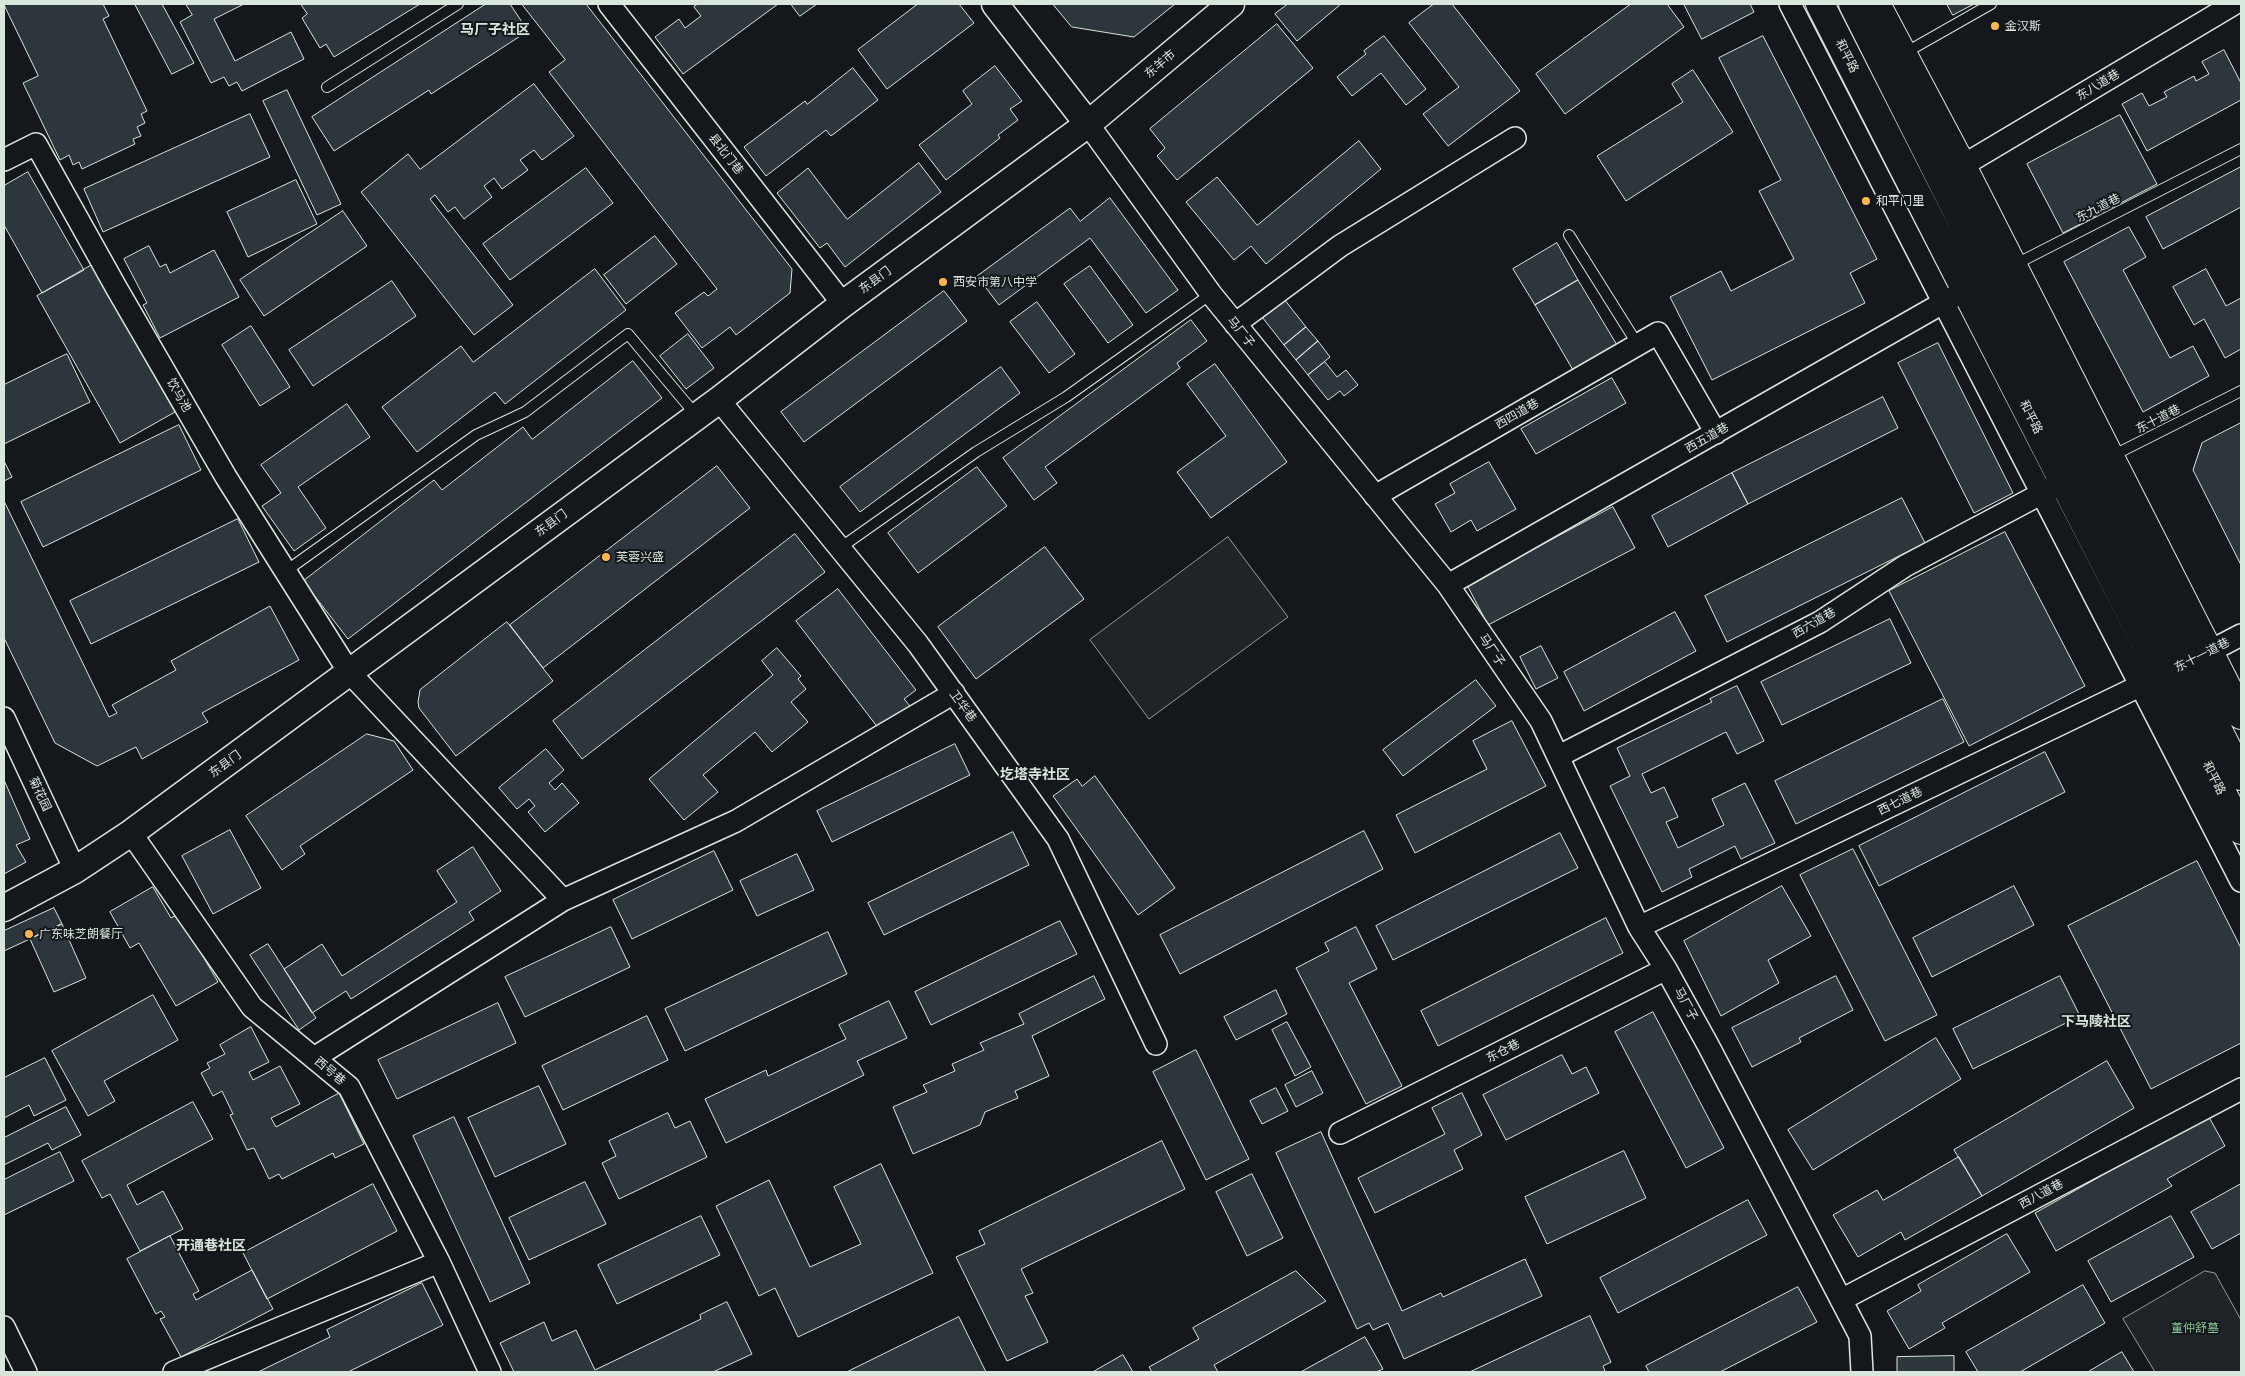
<!DOCTYPE html>
<meta charset="utf-8">
<style>
body{margin:0}
#map{position:relative;width:2245px;height:1376px;overflow:hidden;background:#14181c;font-family:Lato,sans-serif}
canvas{display:block}
.frame{position:absolute;inset:0;border:5px solid #d8e6dc;pointer-events:none}
</style>
<div id="map">
<canvas width="2245" height="1376"></canvas>
<div class="frame"></div>
</div>
<script>
const ctx = document.querySelector('canvas').getContext('2d');
ctx.lineJoin = 'round';
function fill(path, color) { ctx.fillStyle = color; ctx.fill(path, 'evenodd'); }
function strokePath(path, color, width, dash) { ctx.strokeStyle = color; ctx.lineWidth = width; ctx.lineCap = dash ? 'butt' : 'round'; ctx.setLineDash(dash || []); ctx.stroke(path); }
function drawText(font, color, halo, rows, align = 'center') {
  ctx.font = font + ' Lato,"Noto Sans SC",sans-serif'; ctx.lineWidth = 4; ctx.setLineDash([]); ctx.textBaseline = 'middle'; ctx.strokeStyle = halo; ctx.fillStyle = color; for (const [text, x, y, turn = 0] of rows) {
    ctx.save(); ctx.translate(x, y); ctx.rotate((+turn || 0) * Math.PI / 180); ctx.textAlign = isNaN(turn) ? turn : align; if (halo) ctx.strokeText(text, 0, 0); ctx.fillText(text, 0, 0); ctx.restore();
  }
}
const green = new Path2D(`
 M 1228,537 L 1288,617 L 1149,719 L 1090,640 Z
 M 2205,1271 L 2215,1273 L 2241,1320 L 2241,1372 L 2155,1372 L 2123,1319 Z`);
fill(green, '#202428');
strokePath(green, '#939e99', 1);
const building = new Path2D(`
 M 4,4 L 103,4 L 109,16 L 103,19 L 147,111 L 141,114 L 145,123 L 137,127 L 141,136 L 133,139 L 135,144 L 82,169 L 79,162 L 73,165 L 69,155 L 60,160 L 23,83 L 38,76 Z
 M 135,4 L 162,4 L 194,63 L 172,74 Z
 M 186,4 L 244,4 L 214,19 L 235,61 L 291,32 L 304,59 L 242,91 L 237,82 L 229,86 L 224,77 L 211,83 L 180,22 L 192,15 Z
 M 301,4 L 420,4 L 334,57 L 326,44 L 320,48 L 302,18 L 307,14 Z
 M 486,4 L 510,4 L 528,31 L 431,94 L 429,90 L 334,151 L 312,117 Z
 M 522,4 L 586,4 L 792,269 L 790,293 L 736,335 L 730,327 L 702,348 L 675,313 L 704,292 L 708,296 L 717,289 L 549,72 L 565,60 Z
 M 698,4 L 778,4 L 683,74 L 655,37 L 679,19 L 685,28 L 701,16 L 694,7 Z
 M 791,4 L 817,4 L 800,16 Z
 M 918,4 L 959,4 L 974,23 L 887,89 L 858,50 Z
 M 1053,4 L 1175,4 L 1134,37 L 1072,27 Z
 M 1288,4 L 1341,4 L 1297,41 L 1275,14 Z
 M 1434,4 L 1452,4 L 1520,91 L 1448,146 L 1423,114 L 1459,87 L 1409,23 Z
 M 1631,4 L 1667,4 L 1684,27 L 1565,114 L 1536,74 Z
 M 1684,4 L 1750,4 L 1754,12 L 1702,39 Z
 M 1947,4 L 1974,4 L 1953,15 Z
 M 1277,24 L 1313,68 L 1177,180 L 1157,156 L 1165,148 L 1150,129 Z
 M 1384,36 L 1426,89 L 1406,105 L 1381,73 L 1352,96 L 1337,77 L 1366,54 L 1364,51 Z
 M 1763,36 L 1877,259 L 1850,273 L 1865,303 L 1712,380 L 1670,297 L 1721,271 L 1731,291 L 1794,259 L 1759,191 L 1781,180 L 1719,58 Z
 M 2224,50 L 2241,83 L 2241,100 L 2147,151 L 2122,104 L 2142,93 L 2149,106 L 2167,97 L 2164,92 L 2194,76 L 2196,81 L 2209,74 L 2202,62 Z
 M 995,66 L 1022,101 L 1010,109 L 1018,120 L 998,135 L 1000,138 L 946,180 L 919,145 L 972,104 L 963,91 Z
 M 853,68 L 878,100 L 831,136 L 826,130 L 766,176 L 744,147 L 805,101 L 807,104 Z
 M 1693,70 L 1733,132 L 1626,201 L 1597,156 L 1683,102 L 1672,84 Z
 M 534,84 L 574,136 L 542,160 L 534,150 L 520,160 L 528,170 L 502,189 L 494,178 L 484,186 L 492,197 L 464,219 L 455,207 L 448,212 L 435,195 L 430,199 L 513,305 L 474,335 L 361,192 L 408,154 L 420,169 Z
 M 287,90 L 341,204 L 317,215 L 263,101 Z
 M 250,114 L 270,157 L 103,232 L 84,189 Z
 M 2120,115 L 2157,184 L 2063,233 L 2027,164 Z
 M 1359,141 L 1381,169 L 1266,264 L 1251,246 L 1234,260 L 1186,202 L 1217,177 L 1257,225 Z
 M 919,163 L 941,192 L 845,267 L 827,243 L 820,248 L 777,193 L 808,168 L 847,219 Z
 M 2241,167 L 2241,207 L 2163,249 L 2146,217 Z
 M 586,168 L 613,203 L 510,280 L 483,244 Z
 M 28,172 L 84,270 L 42,293 L 4,225 L 4,186 Z
 M 296,180 L 317,224 L 248,257 L 227,212 Z
 M 1110,198 L 1178,290 L 1146,313 L 1090,238 L 999,305 L 977,276 L 1070,208 L 1080,221 Z
 M 343,211 L 367,246 L 264,316 L 240,280 Z
 M 2129,227 L 2146,257 L 2123,270 L 2170,358 L 2193,346 L 2209,376 L 2143,412 L 2064,262 Z
 M 655,236 L 677,264 L 626,304 L 604,275 Z
 M 1557,243 L 1578,280 L 1535,305 L 1513,269 Z
 M 149,246 L 160,267 L 166,264 L 170,273 L 214,250 L 239,297 L 160,338 L 143,305 L 147,303 L 124,259 Z
 M 92,265 L 175,412 L 120,443 L 37,296 Z
 M 1090,266 L 1133,325 L 1108,343 L 1064,284 Z
 M 595,269 L 626,310 L 505,404 L 495,392 L 417,452 L 382,407 L 461,346 L 473,362 Z
 M 2206,269 L 2226,306 L 2241,298 L 2241,349 L 2225,358 L 2204,319 L 2194,325 L 2173,287 Z
 M 1578,280 L 1617,345 L 1573,370 L 1535,305 Z
 M 392,281 L 416,316 L 313,386 L 289,350 Z
 M 944,291 L 967,321 L 804,442 L 781,412 Z
 M 1284,299 L 1306,327 L 1284,345 L 1262,317 Z
 M 1037,302 L 1075,354 L 1049,373 L 1010,322 Z
 M 1191,320 L 1207,341 L 1177,363 L 1180,368 L 1045,467 L 1057,483 L 1034,500 L 1003,458 Z
 M 251,326 L 290,387 L 260,406 L 222,345 Z
 M 1306,327 L 1318,341 L 1296,360 L 1284,345 Z
 M 688,334 L 714,368 L 686,389 L 660,356 Z
 M 1318,341 L 1330,357 L 1308,375 L 1296,360 Z
 M 1938,343 L 2013,493 L 1974,513 L 1898,363 Z
 M 67,354 L 90,402 L 4,444 L 4,385 Z
 M 633,361 L 662,398 L 348,639 L 303,581 L 434,480 L 442,490 L 523,427 L 532,439 Z
 M 1325,362 L 1337,377 L 1346,370 L 1358,385 L 1344,396 L 1340,391 L 1328,400 L 1308,375 Z
 M 1215,364 L 1287,462 L 1211,518 L 1177,472 L 1226,436 L 1187,384 Z
 M 1001,367 L 1020,393 L 860,512 L 840,487 Z
 M 1612,378 L 1626,403 L 1536,454 L 1521,429 Z
 M 1883,397 L 1898,428 L 1748,504 L 1732,473 Z
 M 347,404 L 370,437 L 298,487 L 326,528 L 294,551 L 262,506 L 281,493 L 261,465 Z
 M 2241,423 L 2241,565 L 2193,470 L 2202,443 Z
 M 179,425 L 201,470 L 43,547 L 21,502 Z
 M 4,461 L 12,477 L 4,481 Z
 M 1489,462 L 1516,509 L 1477,531 L 1471,520 L 1451,532 L 1435,504 L 1455,493 L 1450,484 Z
 M 717,466 L 750,508 L 543,668 L 510,625 Z
 M 977,467 L 1007,506 L 918,573 L 888,533 Z
 M 1732,473 L 1748,504 L 1668,547 L 1652,516 Z
 M 1902,498 L 1925,543 L 1727,642 L 1705,596 Z
 M 4,501 L 109,717 L 117,713 L 112,705 L 176,670 L 171,661 L 270,606 L 299,660 L 202,713 L 208,722 L 142,759 L 136,747 L 97,766 L 55,743 L 4,638 Z
 M 1613,507 L 1635,548 L 1488,625 L 1467,585 Z
 M 238,519 L 259,562 L 91,644 L 70,601 Z
 M 2005,532 L 2085,686 L 1969,746 L 1889,591 Z
 M 795,534 L 825,572 L 582,759 L 553,721 Z
 M 1045,547 L 1084,599 L 976,679 L 938,627 Z
 M 838,589 L 916,690 L 904,699 L 910,706 L 879,729 L 796,621 Z
 M 1675,612 L 1696,651 L 1584,711 L 1564,672 Z
 M 1890,619 L 1911,663 L 1782,725 L 1761,682 Z
 M 507,622 L 553,681 L 456,756 L 419,708 L 418,702 L 420,690 Z
 M 1541,646 L 1558,678 L 1536,689 L 1520,657 Z
 M 777,648 L 801,676 L 798,679 L 806,689 L 791,702 L 808,722 L 772,752 L 755,732 L 703,775 L 718,792 L 684,820 L 649,779 L 773,675 L 762,661 Z
 M 1476,680 L 1496,706 L 1403,776 L 1383,750 Z
 M 1737,686 L 1764,741 L 1737,754 L 1726,732 L 1642,774 L 1651,793 L 1664,787 L 1678,817 L 1666,822 L 1678,848 L 1724,825 L 1712,799 L 1745,783 L 1775,843 L 1741,859 L 1735,846 L 1689,869 L 1692,877 L 1662,892 L 1610,786 L 1630,776 L 1617,748 L 1712,702 L 1710,699 Z
 M 1943,699 L 1964,742 L 1796,824 L 1775,781 Z
 M 1512,721 L 1546,786 L 1415,853 L 1396,815 L 1487,769 L 1473,741 Z
 M 367,734 L 394,741 L 413,770 L 300,846 L 305,854 L 282,870 L 246,816 Z
 M 955,744 L 970,775 L 832,842 L 817,811 Z
 M 546,749 L 564,770 L 549,783 L 555,790 L 562,783 L 579,803 L 545,832 L 528,812 L 535,806 L 529,799 L 517,809 L 499,788 Z
 M 2045,752 L 2065,792 L 1879,886 L 1859,846 Z
 M 1095,776 L 1175,888 L 1138,915 L 1053,796 L 1077,779 L 1082,786 Z
 M 4,780 L 30,839 L 16,845 L 26,862 L 4,874 Z
 M 230,830 L 261,888 L 213,914 L 182,856 Z
 M 1364,831 L 1383,869 L 1180,974 L 1160,935 Z
 M 1013,832 L 1029,865 L 884,935 L 868,903 Z
 M 1560,833 L 1578,868 L 1393,960 L 1376,926 Z
 M 473,847 L 501,891 L 469,912 L 474,920 L 351,999 L 346,991 L 312,1013 L 284,969 L 322,944 L 342,976 L 457,902 L 437,871 Z
 M 1853,849 L 1937,1015 L 1885,1041 L 1800,875 Z
 M 714,851 L 733,890 L 632,939 L 613,900 Z
 M 797,854 L 814,890 L 757,916 L 740,881 Z
 M 2197,861 L 2241,948 L 2241,1043 L 2151,1089 L 2068,926 Z
 M 1782,886 L 1811,936 L 1768,960 L 1779,983 L 1721,1016 L 1684,941 Z
 M 2014,886 L 2034,925 L 1932,977 L 1913,938 Z
 M 153,887 L 171,918 L 178,914 L 218,982 L 176,1006 L 139,943 L 130,948 L 110,912 Z
 M 54,908 L 62,924 L 4,951 L 4,931 Z
 M 1606,918 L 1623,953 L 1438,1046 L 1421,1011 Z
 M 1060,921 L 1077,954 L 931,1025 L 915,992 Z
 M 62,924 L 86,978 L 54,992 L 30,939 Z
 M 611,927 L 630,967 L 525,1017 L 505,977 Z
 M 1356,927 L 1377,969 L 1349,983 L 1402,1086 L 1366,1104 L 1296,968 L 1329,951 L 1325,943 Z
 M 828,932 L 847,974 L 685,1051 L 665,1009 Z
 M 268,944 L 316,1018 L 299,1030 L 250,955 Z
 M 1094,976 L 1105,999 L 1032,1036 L 1049,1076 L 1015,1091 L 1018,1098 L 985,1112 L 980,1125 L 913,1154 L 893,1107 L 927,1092 L 923,1085 L 955,1071 L 952,1064 L 984,1050 L 980,1043 L 1024,1024 L 1019,1014 Z
 M 1836,976 L 1853,1010 L 1799,1038 L 1801,1042 L 1752,1067 L 1732,1028 Z
 M 2060,976 L 2080,1016 L 1973,1069 L 1953,1029 Z
 M 1276,990 L 1287,1014 L 1236,1040 L 1224,1017 Z
 M 153,995 L 178,1040 L 104,1081 L 115,1101 L 88,1116 L 52,1051 Z
 M 889,1001 L 907,1038 L 857,1061 L 864,1075 L 726,1143 L 705,1099 L 766,1070 L 768,1076 L 846,1039 L 839,1025 Z
 M 498,1003 L 516,1043 L 397,1099 L 378,1060 Z
 M 1653,1012 L 1724,1148 L 1686,1168 L 1615,1032 Z
 M 647,1016 L 668,1060 L 563,1110 L 542,1066 Z
 M 1287,1022 L 1311,1067 L 1295,1076 L 1272,1030 Z
 M 251,1027 L 269,1062 L 249,1072 L 253,1080 L 280,1066 L 300,1104 L 271,1118 L 276,1127 L 339,1093 L 364,1144 L 335,1158 L 333,1153 L 282,1179 L 279,1174 L 269,1179 L 254,1148 L 247,1150 L 230,1115 L 233,1114 L 222,1091 L 213,1096 L 201,1073 L 210,1068 L 207,1063 L 225,1054 L 220,1045 Z
 M 1936,1038 L 1961,1079 L 1813,1170 L 1788,1130 Z
 M 1196,1050 L 1249,1159 L 1206,1180 L 1153,1072 Z
 M 1562,1055 L 1572,1074 L 1586,1067 L 1599,1093 L 1506,1140 L 1483,1095 Z
 M 45,1058 L 66,1100 L 34,1116 L 29,1105 L 4,1118 L 4,1078 Z
 M 2107,1061 L 2134,1108 L 1982,1196 L 1954,1150 Z
 M 1312,1071 L 1323,1093 L 1296,1107 L 1285,1085 Z
 M 539,1086 L 566,1144 L 495,1177 L 468,1118 Z
 M 1276,1088 L 1288,1111 L 1262,1124 L 1250,1101 Z
 M 1462,1093 L 1482,1135 L 1454,1150 L 1463,1169 L 1375,1213 L 1358,1178 L 1445,1134 L 1432,1108 Z
 M 193,1102 L 213,1139 L 127,1185 L 137,1205 L 163,1191 L 183,1229 L 140,1251 L 110,1194 L 102,1198 L 82,1161 Z
 M 66,1107 L 81,1135 L 52,1150 L 48,1143 L 4,1165 L 4,1138 Z
 M 2205,1110 L 2225,1146 L 2167,1179 L 2172,1186 L 2056,1251 L 2035,1213 L 2149,1149 Z
 M 668,1113 L 675,1128 L 690,1121 L 707,1157 L 619,1199 L 602,1163 L 616,1156 L 609,1141 Z
 M 454,1117 L 530,1283 L 490,1302 L 413,1136 Z
 M 1321,1132 L 1402,1311 L 1441,1293 L 1443,1297 L 1525,1259 L 1542,1296 L 1404,1359 L 1388,1323 L 1373,1330 L 1369,1323 L 1357,1329 L 1276,1153 Z
 M 1162,1141 L 1185,1189 L 1021,1269 L 1033,1293 L 1025,1296 L 1048,1342 L 1007,1361 L 956,1257 L 985,1244 L 979,1231 Z
 M 1624,1151 L 1646,1198 L 1547,1244 L 1525,1197 Z
 M 60,1152 L 74,1181 L 4,1215 L 4,1180 Z
 M 1959,1157 L 1982,1196 L 1905,1240 L 1901,1232 L 1858,1257 L 1833,1215 L 1877,1190 L 1883,1200 Z
 M 881,1164 L 933,1273 L 798,1337 L 775,1288 L 759,1296 L 716,1206 L 769,1180 L 810,1267 L 861,1244 L 834,1187 Z
 M 1252,1174 L 1283,1238 L 1247,1256 L 1216,1192 Z
 M 585,1182 L 606,1224 L 529,1260 L 509,1218 Z
 M 373,1184 L 397,1231 L 267,1299 L 243,1253 Z
 M 2241,1184 L 2241,1233 L 2212,1249 L 2191,1212 Z
 M 1748,1200 L 1767,1235 L 1618,1313 L 1600,1278 Z
 M 701,1216 L 720,1255 L 617,1304 L 598,1265 Z
 M 2171,1216 L 2194,1257 L 2111,1302 L 2088,1261 Z
 M 2007,1234 L 2030,1272 L 1942,1323 L 1945,1328 L 1909,1349 L 1887,1311 L 1921,1291 L 1918,1285 Z
 M 170,1236 L 199,1291 L 193,1294 L 196,1300 L 252,1270 L 273,1309 L 181,1357 L 160,1319 L 165,1317 L 161,1311 L 156,1314 L 127,1259 Z
 M 1296,1271 L 1326,1301 L 1214,1365 L 1218,1372 L 1152,1372 L 1149,1367 L 1199,1339 L 1193,1328 Z
 M 422,1283 L 443,1325 L 348,1372 L 258,1372 L 330,1337 L 327,1330 Z
 M 2083,1285 L 2105,1323 L 2020,1372 L 1978,1372 L 1966,1352 Z
 M 1798,1287 L 1817,1322 L 1720,1372 L 1649,1372 L 1646,1366 Z
 M 727,1302 L 752,1354 L 713,1372 L 514,1372 L 500,1343 L 544,1322 L 552,1341 L 576,1330 L 595,1370 L 701,1319 L 700,1315 Z
 M 1590,1316 L 1611,1362 L 1603,1366 L 1605,1371 L 1602,1372 L 1470,1372 Z
 M 959,1317 L 986,1372 L 847,1372 Z
 M 1365,1337 L 1383,1369 L 1376,1372 L 1301,1372 Z
 M 2122,1352 L 2134,1372 L 2088,1372 Z
 M 1123,1355 L 1133,1372 L 1093,1372 Z
 M 1954,1356 L 1954,1372 L 1897,1372 L 1897,1357 Z`);
fill(building, '#2c363c');
strokePath(building, '#d8e6dc', 1);
const service = new Path2D(`
 M 1903,54 L 1991,4
 M 327,87 L 458,4
 M 1569,235 L 1638,345
 M 2014,265 L 2241,149
 M 2112,456 L 2241,391
 M 840,548 L 976,452 L 1066,397 L 1211,294
 M 286,571 L 476,435 L 525,412 L 628,334 L 696,415`);
const minor = new Path2D(`
 M 609,4 L 843,304
 M 1790,4 L 2241,881
 M 1088,124 L 1211,294 L 1448,585 L 1541,721 L 1639,927 L 1666,969 L 1708,1045 L 1860,1336 L 1862,1372
 M 4,160 L 36,144 L 117,289 L 226,477 L 349,672 L 563,900
 M 1962,166 L 2234,4
 M 1235,324 L 1340,246 L 1515,138
 M 719,400 L 918,644 L 1058,839 L 1156,1044
 M 1375,496 L 1658,333 L 1716,433
 M 1448,585 L 1955,296
 M 2195,659 L 2241,635
 M 4,718 L 75,870
 M 1559,756 L 1820,622 L 1905,566 L 2052,488
 M 131,833 L 252,1007 L 349,1087 L 439,1262 L 490,1372
 M 1639,927 L 2152,680
 M 314,1058 L 563,900 L 736,821 L 954,693
 M 1340,1133 L 1666,969
 M 1841,1300 L 2241,1089
 M 4,1327 L 26,1372
 M 174,1372 L 439,1262`);
const tertiary = new Path2D(`
 M 995,4 L 1088,124
 M 4,908 L 75,870 L 131,833 L 719,400 L 843,304 L 1088,124 L 1231,4`);
const secondary = new Path2D(`
 M 1820,4 L 2241,830
 M 1853,4 L 2241,776
 M 1876,4 L 1962,166 L 2241,715`);
strokePath(service, '#d8e6dc', 12);
strokePath(minor, '#d8e6dc', 24);
strokePath(tertiary, '#d8e6dc', 29);
strokePath(secondary, '#d8e6dc', 30);
strokePath(service, '#14181c', 10);
strokePath(minor, '#14181c', 21);
strokePath(tertiary, '#14181c', 26);
strokePath(secondary, '#14181c', 28);
for (const [x, y, r, color] of [
 [1995,26,5,"#ffb74d"],
 [1866,201,5,"#ffb74d"],
 [943,282,5,"#ffb74d"],
 [606,557,5,"#ffb74d"],
 [29,934,5,"#ffb74d"]
]) { const dot = new Path2D(); dot.arc(x, y, r, 0, 2 * Math.PI); ctx.fillStyle = color; ctx.fill(dot); strokePath(dot, '#14181c', 2); }
drawText('12px', '#d8e6dc', '#14181c', [
 ["金汉斯",2005,26],
 ["和平门里",1876,201],
 ["西安市第八中学",953,282],
 ["芙蓉兴盛",616,557],
 ["广东味芝朗餐厅",39,934]
], 'left');
drawText('12px', '#d8e6dc', '#14181c', [
 ["和平路",1847,56,63],
 ["东羊市",1160,64,-40],
 ["东八道巷",2098,85,-31],
 ["县北门巷",726,154,52],
 ["东九道巷",2098,208,-27],
 ["东县门",875,280,-36],
 ["马厂子",1241,332,51],
 ["饮马池",179,395,60],
 ["西四道巷",1517,414,-30],
 ["和平路",2031,417,63],
 ["东十道巷",2158,419,-27],
 ["西五道巷",1707,438,-30],
 ["东县门",551,523,-36],
 ["西六道巷",1814,623,-30],
 ["马厂子",1492,650,56],
 ["东十一道巷",2202,655,-27],
 ["卫华巷",963,706,54],
 ["东县门",225,764,-36],
 ["和平路",2214,778,63],
 ["菊花园",40,794,65],
 ["西七道巷",1900,801,-26],
 ["马厂子",1686,1004,61],
 ["东仓巷",1503,1051,-27],
 ["西号巷",330,1071,40],
 ["西八道巷",2041,1194,-28]
]);
drawText('12px', '#8ac095', '#14181c', [
 ["董仲舒墓",2195,1328]
]);
drawText('bold 14px', '#d8e6dc', '#14181c', [
 ["马厂子社区",495,29],
 ["圪塔寺社区",1035,774],
 ["下马陵社区",2096,1021],
 ["开通巷社区",211,1245]
]);
</script>
